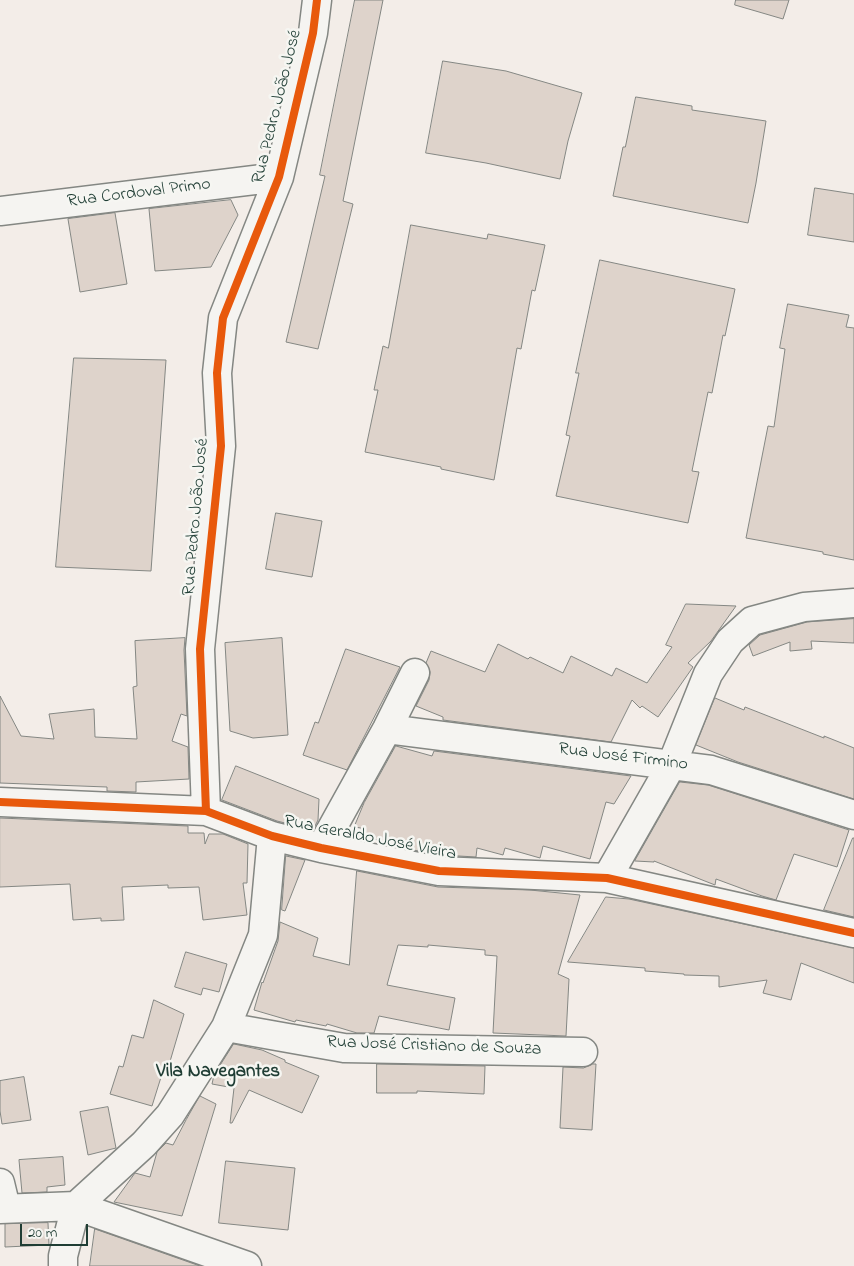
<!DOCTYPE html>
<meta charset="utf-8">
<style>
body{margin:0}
#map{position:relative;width:854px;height:1266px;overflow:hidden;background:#f3ede8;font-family:"Indie Flower",sans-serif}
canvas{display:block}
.scale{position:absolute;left:20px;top:1224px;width:68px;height:22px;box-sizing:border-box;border:2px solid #1f3d34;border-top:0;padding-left:6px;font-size:15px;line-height:18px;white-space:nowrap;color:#1f3d34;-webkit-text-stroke:4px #f6f6f2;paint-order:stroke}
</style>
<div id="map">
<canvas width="854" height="1266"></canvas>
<div class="scale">20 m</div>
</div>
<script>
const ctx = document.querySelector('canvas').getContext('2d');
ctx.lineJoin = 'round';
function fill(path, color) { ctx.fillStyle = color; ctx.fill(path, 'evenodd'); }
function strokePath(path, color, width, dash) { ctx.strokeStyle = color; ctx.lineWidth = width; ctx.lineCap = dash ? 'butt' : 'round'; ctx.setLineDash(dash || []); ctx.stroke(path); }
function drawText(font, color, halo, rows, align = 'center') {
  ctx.font = font + ' "Indie Flower",sans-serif'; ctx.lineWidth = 5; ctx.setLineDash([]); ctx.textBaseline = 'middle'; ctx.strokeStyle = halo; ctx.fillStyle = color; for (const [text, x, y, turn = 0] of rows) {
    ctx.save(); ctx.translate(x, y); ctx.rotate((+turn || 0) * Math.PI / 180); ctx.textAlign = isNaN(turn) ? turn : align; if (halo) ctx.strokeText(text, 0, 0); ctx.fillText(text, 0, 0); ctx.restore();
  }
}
const building = new Path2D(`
 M 355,0 L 383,0 L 343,201 L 353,204 L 318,349 L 286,342 L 325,176 L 320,175 Z
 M 736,0 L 789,0 L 783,19 L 735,5 Z
 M 443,61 L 506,71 L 582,93 L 568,141 L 560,179 L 486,163 L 426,153 Z
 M 636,97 L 692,106 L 692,110 L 766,121 L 756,183 L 748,223 L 613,196 L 623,147 L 625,147 Z
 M 815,188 L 854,194 L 854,242 L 808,235 Z
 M 231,200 L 238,215 L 211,267 L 155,271 L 149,209 Z
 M 115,213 L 127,284 L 80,292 L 68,219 Z
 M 411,225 L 487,239 L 488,234 L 545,245 L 535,291 L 532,290 L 521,349 L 517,348 L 494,480 L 441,469 L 441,467 L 365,452 L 378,390 L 374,390 L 383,346 L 388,348 Z
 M 600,260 L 735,289 L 725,336 L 723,335 L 712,393 L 708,392 L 692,471 L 699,472 L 688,523 L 556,496 L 570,436 L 566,435 L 579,373 L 576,373 Z
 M 788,304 L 849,315 L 846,327 L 854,328 L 854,560 L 823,554 L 823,552 L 746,538 L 768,426 L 774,427 L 785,349 L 780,348 Z
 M 74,358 L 166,360 L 151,571 L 56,567 Z
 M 276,513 L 322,521 L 312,577 L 266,569 Z
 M 686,604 L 736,606 L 711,641 L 688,663 L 693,667 L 658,717 L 642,706 L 640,708 L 632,700 L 611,742 L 443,720 L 443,717 L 416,706 L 429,680 L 430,672 L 426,663 L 431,651 L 485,672 L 498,644 L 528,659 L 530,657 L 563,673 L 571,656 L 612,676 L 616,668 L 647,683 L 672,647 L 666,645 Z
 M 854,619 L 854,643 L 811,641 L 812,649 L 790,651 L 790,642 L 753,656 L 749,645 L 760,635 L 807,622 Z
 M 185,638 L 184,650 L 187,716 L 181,714 L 172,741 L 188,747 L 189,779 L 136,782 L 136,792 L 107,791 L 107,787 L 0,783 L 0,696 L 21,736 L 54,739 L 49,714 L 94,709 L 95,737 L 137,739 L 133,687 L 137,686 L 135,641 Z
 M 282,638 L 288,735 L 253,738 L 230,731 L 225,643 Z
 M 346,649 L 400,667 L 347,770 L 303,755 L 315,722 L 318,723 Z
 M 715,698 L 744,710 L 745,707 L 824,738 L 824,736 L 854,748 L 854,799 L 738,762 L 696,745 Z
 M 396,746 L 432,756 L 434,751 L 631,776 L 614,804 L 606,802 L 590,859 L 543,846 L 540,858 L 505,848 L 503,855 L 477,848 L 476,857 L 441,855 L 391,846 L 361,833 L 361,828 L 354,827 L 364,803 Z
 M 236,766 L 319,799 L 318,820 L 313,830 L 277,821 L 222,800 Z
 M 680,782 L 708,785 L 849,830 L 837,867 L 794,854 L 776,900 L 762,896 L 716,879 L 715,885 L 654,861 L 654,862 L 635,861 Z
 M 0,818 L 188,826 L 188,833 L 204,833 L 205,844 L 209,834 L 223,834 L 248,844 L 247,883 L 243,883 L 247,915 L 203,920 L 199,887 L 168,888 L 168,885 L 122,887 L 124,920 L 101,921 L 101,918 L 73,920 L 70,884 L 0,887 Z
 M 853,838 L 854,838 L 854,917 L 824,910 Z
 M 286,856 L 305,860 L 285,911 L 282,910 Z
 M 357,871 L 438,887 L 530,890 L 580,895 L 558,974 L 569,979 L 566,1036 L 493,1033 L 497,956 L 485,955 L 485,950 L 428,945 L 428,947 L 398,945 L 387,985 L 455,998 L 449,1030 L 379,1016 L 374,1033 L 357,1033 L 327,1024 L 326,1026 L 296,1020 L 295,1022 L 254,1010 L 262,982 L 263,983 L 278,941 L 280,922 L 318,938 L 313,956 L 349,965 Z
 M 606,897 L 629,899 L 854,948 L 854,983 L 801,963 L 791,1000 L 763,993 L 767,980 L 719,987 L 719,976 L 684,975 L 684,974 L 645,971 L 645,968 L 568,962 Z
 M 186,952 L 227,964 L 219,992 L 203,988 L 201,995 L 175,987 Z
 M 154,1000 L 184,1014 L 166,1075 L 162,1074 L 152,1106 L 110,1094 L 119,1066 L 123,1067 L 132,1035 L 143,1038 Z
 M 234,1044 L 262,1050 L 285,1060 L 285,1062 L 319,1076 L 302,1113 L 249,1090 L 232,1123 L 230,1123 L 234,1088 L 212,1084 L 214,1075 Z
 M 377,1064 L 485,1066 L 484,1094 L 417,1091 L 417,1093 L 377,1093 Z
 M 593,1064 L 596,1064 L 592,1130 L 560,1128 L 563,1067 L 583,1068 Z
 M 24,1077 L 31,1120 L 2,1124 L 0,1111 L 0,1081 Z
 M 200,1096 L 216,1104 L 182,1216 L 114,1202 L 135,1173 L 150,1177 L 157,1152 L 166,1143 L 173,1145 L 186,1120 Z
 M 108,1107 L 116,1148 L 88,1155 L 80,1112 Z
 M 63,1157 L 65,1185 L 47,1187 L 47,1192 L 22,1193 L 19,1160 Z
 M 226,1161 L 295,1168 L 288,1230 L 219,1223 Z
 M 48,1223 L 49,1245 L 5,1247 L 5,1224 Z
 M 95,1229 L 200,1266 L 90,1266 Z`);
fill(building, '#ded3cb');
strokePath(building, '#848783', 1);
const minor = new Path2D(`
 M 0,211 L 279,177
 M 387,729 L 711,770 L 854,815
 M 0,802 L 206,811 L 272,836 L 321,848 L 439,871 L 607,878 L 854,933
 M 206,811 L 200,649 L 221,446 L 217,373 L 223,318 L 279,177 L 313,33 L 317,0
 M 321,848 L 387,729 L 415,673
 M 607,878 L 672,764 L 708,674 L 730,641 L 752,621 L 804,607 L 854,603
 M 226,1027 L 344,1048 L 583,1052
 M 0,1183 L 6,1208
 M 76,1206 L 144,1144 L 170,1115 L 226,1027 L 263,935 L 272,836
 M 0,1209 L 76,1206 L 247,1266
 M 63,1266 L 63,1256 L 76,1206`);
strokePath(minor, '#848783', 31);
strokePath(minor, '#f5f4f1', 28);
strokePath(new Path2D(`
 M 0,802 L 206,811 L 272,836 L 321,848 L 439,871 L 607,878 L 854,933
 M 206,811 L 200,649 L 221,446 L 217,373 L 223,318 L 279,177 L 313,33 L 317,0`), '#e8590c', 8);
drawText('18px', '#1f3d34', '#f6f6f2', [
 ["Rua Pedro João José",278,107,-76],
 ["Rua Cordoval Primo",139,194,-7],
 ["Rua Pedro João José",197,517,-85],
 ["Rua José Firmino",623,758,7],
 ["Rua Geraldo José Vieira",370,839,11],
 ["Rua José Cristiano de Souza",434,1047,2]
]);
drawText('bold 19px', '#1f3d34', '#f6f6f2', [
 ["Vila Navegantes",218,1073]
]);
</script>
